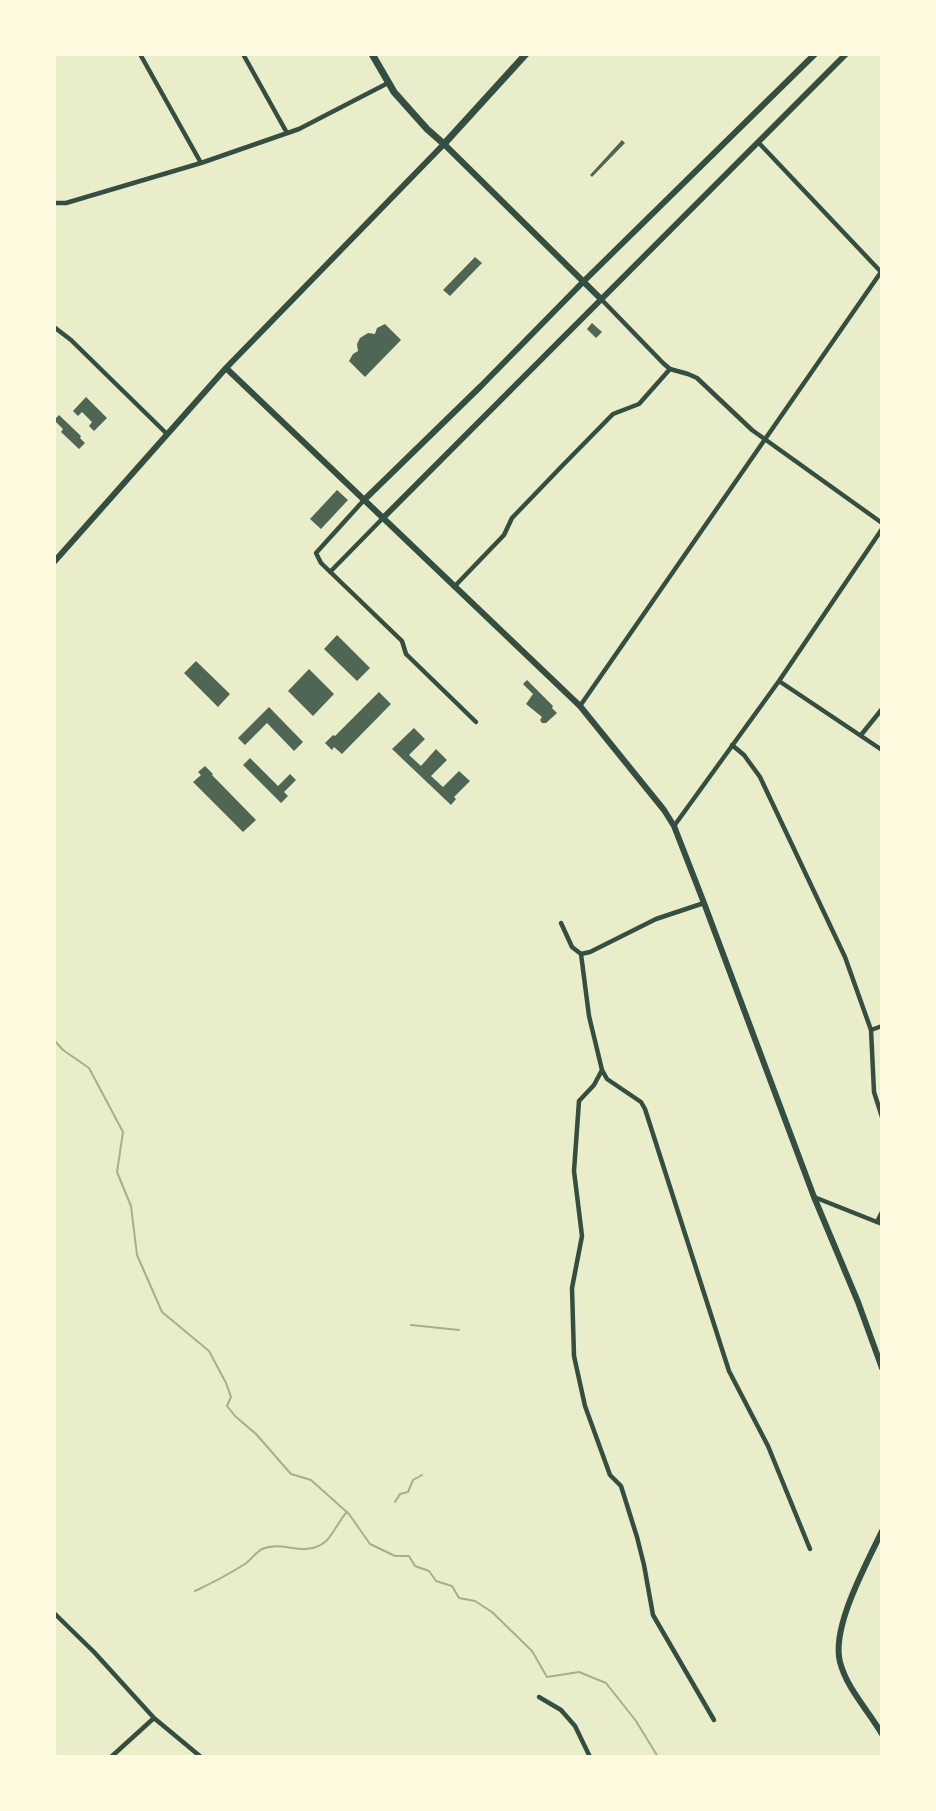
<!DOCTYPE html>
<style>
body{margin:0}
#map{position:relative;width:936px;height:1811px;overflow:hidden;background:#e9edc9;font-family:Arial,sans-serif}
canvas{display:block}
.frame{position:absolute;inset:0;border:56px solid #fefae0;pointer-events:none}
</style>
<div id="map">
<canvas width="936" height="1811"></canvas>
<div class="frame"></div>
</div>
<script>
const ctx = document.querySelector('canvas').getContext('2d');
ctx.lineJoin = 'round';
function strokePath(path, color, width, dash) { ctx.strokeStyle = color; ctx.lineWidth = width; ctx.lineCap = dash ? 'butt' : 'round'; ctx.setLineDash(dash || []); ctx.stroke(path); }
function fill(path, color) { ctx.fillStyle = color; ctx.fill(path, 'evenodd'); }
strokePath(new Path2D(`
 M 54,1040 L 63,1050 L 89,1068 L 123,1132 L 117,1172 L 131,1206 L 137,1255 L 162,1312 L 209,1351 L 226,1383 L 231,1397 L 227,1406 L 235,1416 L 256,1434 L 291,1474 L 311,1480 L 349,1514 L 370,1544 L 395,1556 L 409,1556 L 415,1566 L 429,1571 L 436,1581 L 452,1586 L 459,1598 L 475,1601 L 492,1612 L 532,1651 L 547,1677 L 579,1672 L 606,1683 L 636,1721 L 658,1757
 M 411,1325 L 459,1330
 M 395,1502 L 400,1494 L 408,1492 L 413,1480 L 422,1475
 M 195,1591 C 212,1583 229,1574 245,1564 C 251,1560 256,1552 262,1549 C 283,1540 305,1558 325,1542 C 332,1537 339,1520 347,1512`), '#a3b18a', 2);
fill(new Path2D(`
 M 622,140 L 625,143 L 592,177 L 590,175 Z
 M 475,257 L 482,263 L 450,296 L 443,290 Z
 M 592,323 L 602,332 L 596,338 L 587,329 Z
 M 385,324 L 401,340 L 365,377 L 349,361 L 353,354 L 358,351 L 357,344 L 360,338 L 368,333 L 375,334 L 377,328 Z
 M 86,397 L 107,418 L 94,431 L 89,426 L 92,422 L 82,412 L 78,416 L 73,411 Z
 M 59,415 L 81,436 L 80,438 L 85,443 L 79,449 L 61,432 L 63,429 L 54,420 Z
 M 337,490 L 348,500 L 321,529 L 310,519 Z
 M 337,635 L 370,668 L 357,681 L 324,649 Z
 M 196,661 L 230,694 L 218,707 L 184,673 Z
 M 309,669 L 334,694 L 313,716 L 288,691 Z
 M 527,680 L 553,706 L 552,708 L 557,713 L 546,723 L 542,723 L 540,720 L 542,717 L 526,704 L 533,694 L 523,684 Z
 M 379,692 L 391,704 L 342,754 L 334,747 L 332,750 L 325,743 L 333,735 L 335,736 Z
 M 269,707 L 303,742 L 294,751 L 267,723 L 245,745 L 238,738 Z
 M 414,728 L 425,739 L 409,755 L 421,766 L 436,749 L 447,760 L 431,776 L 443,787 L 459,771 L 470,781 L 454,797 L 456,799 L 451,805 L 392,749 Z
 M 250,758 L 278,786 L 290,774 L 296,780 L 284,792 L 288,796 L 281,803 L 243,765 Z
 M 205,766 L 213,774 L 212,775 L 256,820 L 243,832 L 193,782 L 201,775 L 198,772 Z`), '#4f6655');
strokePath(new Path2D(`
 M 140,54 L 201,163
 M 243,54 L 287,133
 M 758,142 L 882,273
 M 54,203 L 66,203 L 201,163 L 299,129 L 388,83
 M 601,299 L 663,363 L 670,369 L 688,374 L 697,378 L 752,430 L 882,523
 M 54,327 L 71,340 L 167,434
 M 364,500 L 316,553 L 321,563 L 402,641 L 406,654 L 476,722
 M 330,572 L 383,518
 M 454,587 L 504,535 L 512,518 L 562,466 L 613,414 L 639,404 L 670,369
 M 779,681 L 882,750
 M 580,706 L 881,272
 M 861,735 L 882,709
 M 732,745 L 744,755 L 760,777 L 845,957 L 871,1030 L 874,1092 L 882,1117
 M 674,826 L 779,681 L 882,529
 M 561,923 L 572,947 L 581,954 L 589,1016 L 602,1070 L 607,1079 L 641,1102 L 645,1109 L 729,1371 L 768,1446 L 810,1549
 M 581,954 L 590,952 L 656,919 L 704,903
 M 871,1030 L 882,1026
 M 602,1070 L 594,1085 L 579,1101 L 574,1171 L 582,1236 L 572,1288 L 574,1356 L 585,1406 L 610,1475 L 621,1486 L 637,1537 L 644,1565 L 653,1615 L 714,1720
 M 814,1197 L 882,1224
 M 877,1222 L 882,1212
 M 54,1613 L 94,1652 L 154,1718 L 201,1757
 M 539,1697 L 561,1710 L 575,1726 L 590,1757
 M 111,1757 L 154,1718`), '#344e41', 4.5);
strokePath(new Path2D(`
 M 226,368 L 580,706 L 664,810 L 674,826 L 704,903 L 814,1197 L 858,1302 L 882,1368
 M 364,500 L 481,386 L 584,281 L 815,54
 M 383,518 L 846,54
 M 54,562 L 226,368 L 444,144 L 601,299
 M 882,1531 C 867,1563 831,1627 840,1662 C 847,1689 868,1710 882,1734`), '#344e41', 6);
strokePath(new Path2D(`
 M 372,54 L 394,92 L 427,129 L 444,144 L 526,54`), '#344e41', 7);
</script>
